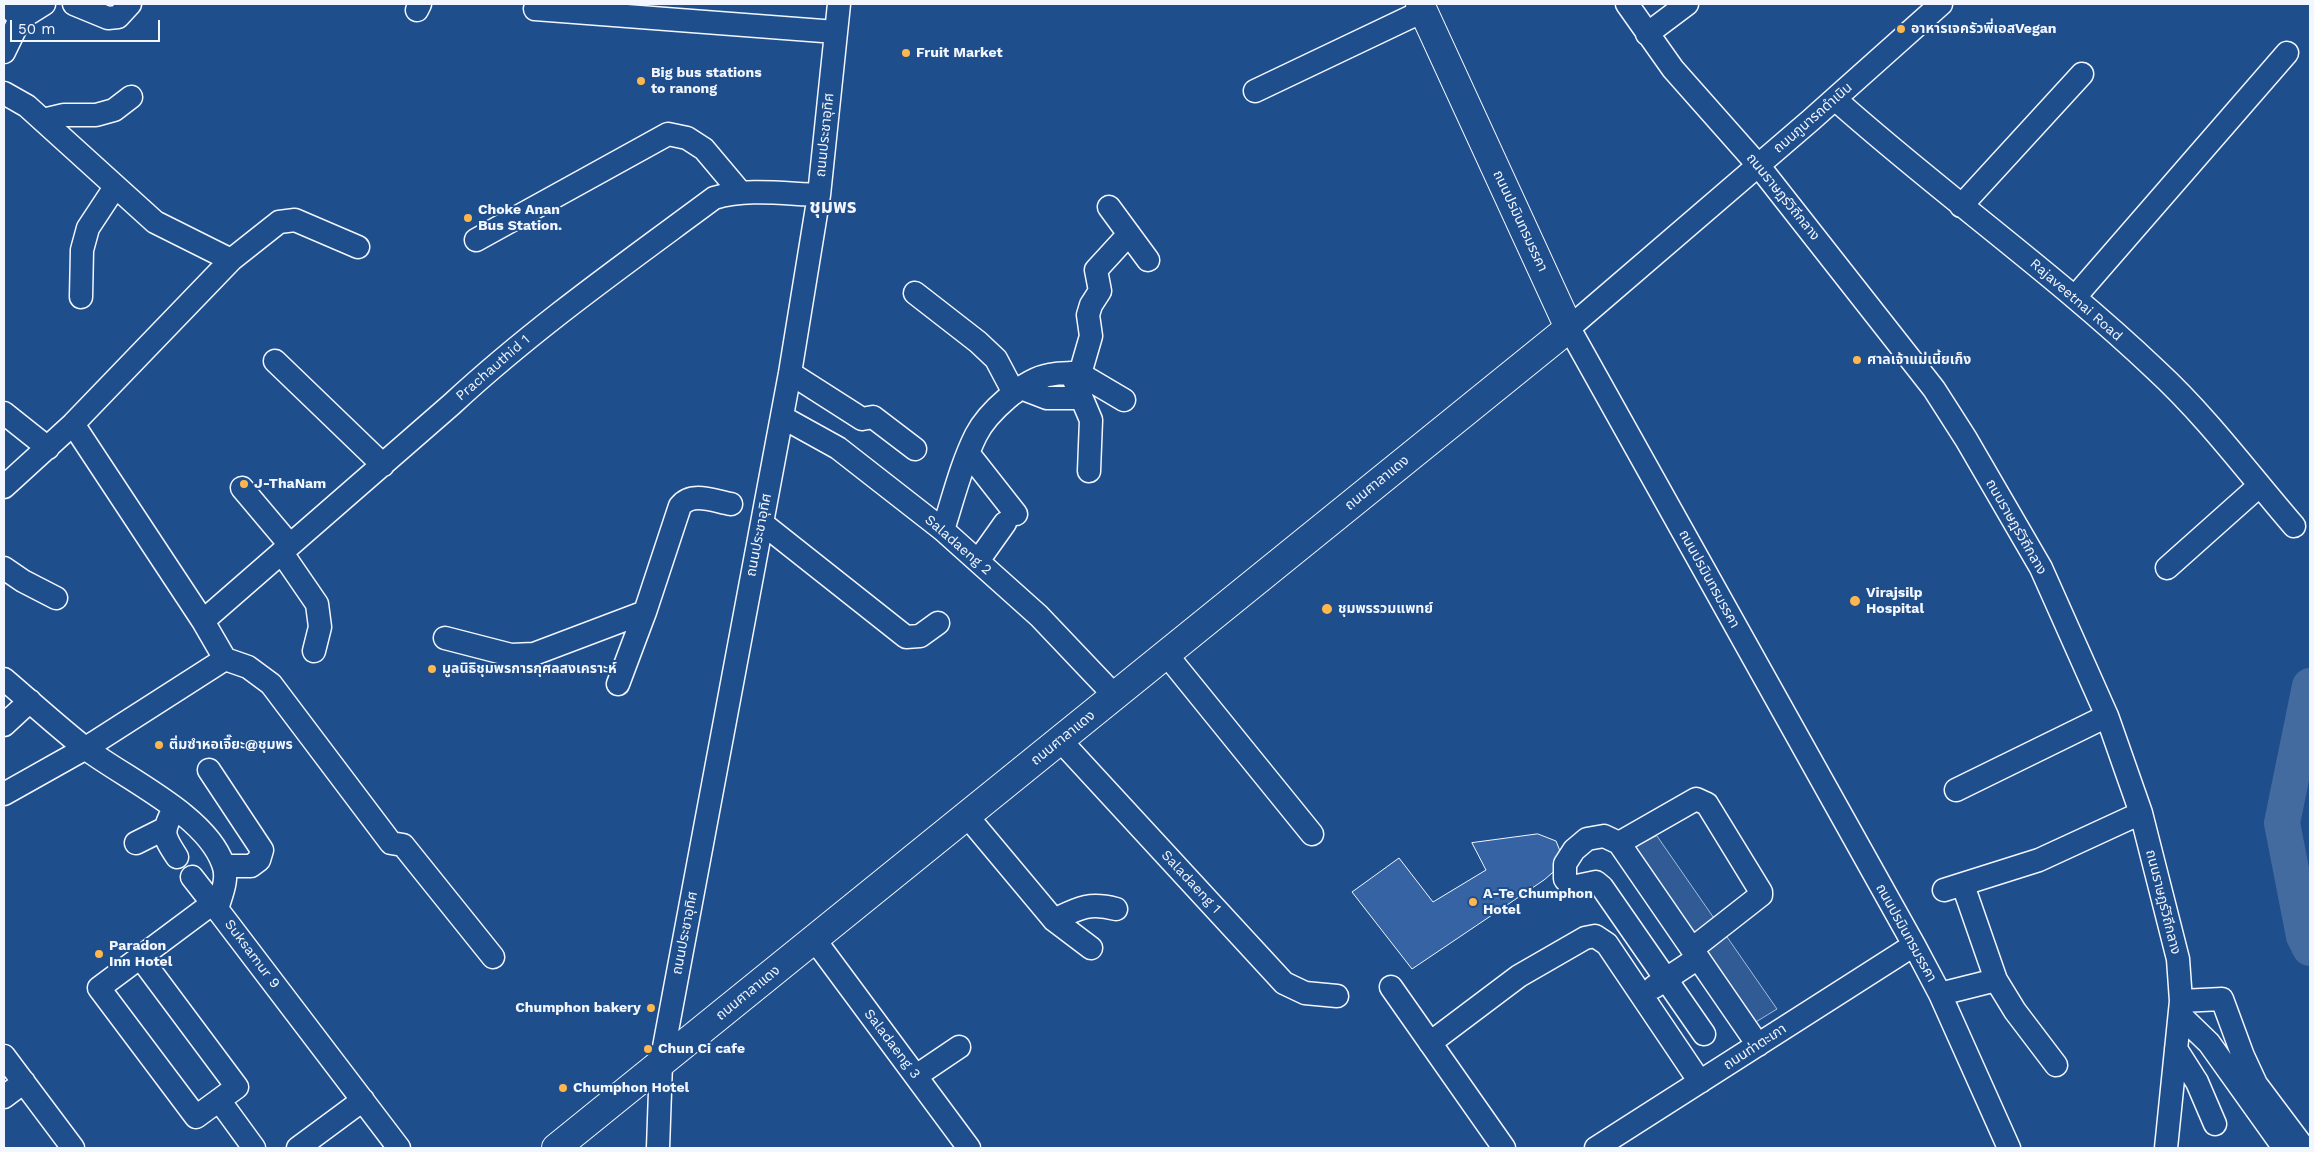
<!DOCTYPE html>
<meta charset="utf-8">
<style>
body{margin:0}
#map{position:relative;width:2314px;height:1152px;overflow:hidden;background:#1f4e8c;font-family:"Work Sans",sans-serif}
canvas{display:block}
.frame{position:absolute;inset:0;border:5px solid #f2f6ff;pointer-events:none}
.scale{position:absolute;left:10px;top:20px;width:150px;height:22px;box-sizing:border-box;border:2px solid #f2f6ff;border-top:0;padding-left:6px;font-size:15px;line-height:18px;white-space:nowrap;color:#f2f6ff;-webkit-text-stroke:4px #1f4e8c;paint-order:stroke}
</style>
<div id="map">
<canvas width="2314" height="1152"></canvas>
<div class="frame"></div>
<div class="scale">50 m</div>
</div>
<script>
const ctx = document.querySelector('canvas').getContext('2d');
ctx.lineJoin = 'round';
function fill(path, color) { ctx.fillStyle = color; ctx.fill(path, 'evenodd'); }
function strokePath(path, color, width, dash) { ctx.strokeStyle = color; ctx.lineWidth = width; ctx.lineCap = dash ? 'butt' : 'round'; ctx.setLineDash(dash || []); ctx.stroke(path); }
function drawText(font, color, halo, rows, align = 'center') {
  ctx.font = font + ' "Work Sans","Noto Sans Thai",sans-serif'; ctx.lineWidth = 4; ctx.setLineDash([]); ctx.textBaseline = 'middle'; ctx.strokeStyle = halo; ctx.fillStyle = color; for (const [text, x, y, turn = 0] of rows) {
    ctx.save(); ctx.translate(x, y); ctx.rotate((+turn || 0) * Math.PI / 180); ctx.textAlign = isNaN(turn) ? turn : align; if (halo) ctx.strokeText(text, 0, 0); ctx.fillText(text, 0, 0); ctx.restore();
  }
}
const built = new Path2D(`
 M 1657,836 L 1777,1009 L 1746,1028 L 1625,852 Z`);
fill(built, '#305b95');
strokePath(built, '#a8bbd7', 1);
strokePath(new Path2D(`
 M 2310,686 L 2282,823 L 2304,936 L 2310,948`), '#446ba0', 36);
const building = new Path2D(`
 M 1538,834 L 1556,841 L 1562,856 L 1559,867 L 1544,880 L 1412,969 L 1352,892 L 1399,858 L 1433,902 L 1486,870 L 1472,843 Z`);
fill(building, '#3563a3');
strokePath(building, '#f2f6ff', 1);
const minor = new Path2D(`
 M 4,4 L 11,9 L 20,19
 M 74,4 L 108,18 L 118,17 L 130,4
 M 1627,4 L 1673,69 L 1758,165 L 1934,389 L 1966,439 L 2041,568 L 2107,716 L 2141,813 L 2178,959 L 2181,1001 L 2166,1148
 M 1941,4 L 1811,120 L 1569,328 L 1914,945 L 1940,994 L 2009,1148
 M 535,9 L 836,32
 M 417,10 L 420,4
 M 1647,34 L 1687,4
 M 4,52 L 20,19 L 44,4
 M 1255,91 L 1423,11
 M 4,93 L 27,106 L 155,222 L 231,260
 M 1835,99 C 1939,192 2054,273 2156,370 C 2207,417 2249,474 2294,526
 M 43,120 L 64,115 L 96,115 L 114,110 L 131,97
 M 1961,206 L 2082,74
 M 1109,207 L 1148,260
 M 476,240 L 668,134 L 687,138 L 704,149 L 741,193
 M 915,293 L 978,342 L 996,359 L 1014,393
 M 81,297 L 82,250 L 88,228 L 115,187
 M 2075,297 L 2287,53
 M 275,361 L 383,465
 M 790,373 L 862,419 L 873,417 L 915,449
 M 1071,373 L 1091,420 L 1089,471
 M 1080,374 L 1091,336 L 1088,315 L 1091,305 L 1100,291 L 1096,270 L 1129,234
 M 1021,388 L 1047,398 L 1081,398
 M 4,413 L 48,448
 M 782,417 L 838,448 L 943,530 L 1039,616 L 1115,696
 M 968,453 L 1016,514
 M 4,487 L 73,424 L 231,260 L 279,222 L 295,220 L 358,247
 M 242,488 L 290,545
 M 762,523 L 906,637 L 920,636 L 938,623
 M 943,530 C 953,499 961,465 976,435 C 987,413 1024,379 1049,375 C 1059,373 1070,373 1080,374 L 1124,400
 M 282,553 L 317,604 L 320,627 L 314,651
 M 978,561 L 1005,523
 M 4,568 L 23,581 L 56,598
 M 2167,568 L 2259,486
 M 203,621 L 452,404 C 534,328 625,264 714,198 C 747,188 785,194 819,195
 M 445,638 L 511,655 L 534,654 L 645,612
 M 1166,654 L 1312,834
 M 225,659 L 248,667 L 271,684 L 391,843 L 403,845 L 493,957
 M 4,679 C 31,702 57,726 85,748 C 126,779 206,815 223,864 C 229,879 221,895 217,909 L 399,1148
 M 618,684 L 645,612 L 680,506 C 692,491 714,501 731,504
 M 4,725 L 30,701
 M 1060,740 L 1284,983 L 1305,993 L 1337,996
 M 209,770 L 262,850 L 259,860 L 251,866 L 224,866
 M 1956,790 L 2107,716
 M 4,794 L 86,748 L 225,659 L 203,621 L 73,424
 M 174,808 C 162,833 162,834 177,857
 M 967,816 L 1054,920 L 1091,948
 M 136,843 L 164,829
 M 1619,843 L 1696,799 L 1707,804 L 1761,892 L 1761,895 L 1692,949
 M 192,877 L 217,909
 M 1963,885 L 1996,980
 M 1944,890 L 2039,860 L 2141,813
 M 1054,920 C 1079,908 1089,902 1116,909
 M 814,939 L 969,1148
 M 140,957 L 237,1087 L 196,1117 L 99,988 L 213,903
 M 1391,987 L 1504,1148
 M 1654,987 L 1698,958
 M 1940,994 L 1996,980 L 2015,1011 L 2056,1065
 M 2181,1001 L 2222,999 L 2243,1056 L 2256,1084 L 2304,1148
 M 2180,1015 L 2209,1043 L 2284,1148
 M 1704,1034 L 1602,887 L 1596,882 L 1572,887 L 1565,879 L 1565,864 L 1574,850 L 1587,839 L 1604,836 L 1619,843 L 1758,1045
 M 1430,1043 L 1519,976 L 1585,938 L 1595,936 L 1607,944 L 1700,1082
 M 2176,1049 L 2197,1082 L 2215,1124
 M 4,1056 L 73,1148
 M 916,1076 L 959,1047
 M 4,1097 L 24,1082
 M 219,1100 L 254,1148
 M 298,1148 L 363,1100
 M 658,1148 L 661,1063 L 790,373 L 819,195 L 839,4
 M 1596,1148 L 1914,945`);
const major = new Path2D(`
 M 556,1148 L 1569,328 L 1420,4`);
strokePath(minor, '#f2f6ff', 25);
strokePath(major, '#f2f6ff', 30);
strokePath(minor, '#1f4e8c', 22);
strokePath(major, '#1f4e8c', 28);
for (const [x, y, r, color] of [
 [1901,29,5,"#ffb74d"],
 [906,53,5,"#ffb74d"],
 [641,81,5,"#ffb74d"],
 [468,218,5,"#ffb74d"],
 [1857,360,5,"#ffb74d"],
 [244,484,5,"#ffb74d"],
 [1855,601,6,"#ffb74d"],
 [1327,609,6,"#ffb74d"],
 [432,669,5,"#ffb74d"],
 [159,745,5,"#ffb74d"],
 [1473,902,5,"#ffb74d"],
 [99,954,5,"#ffb74d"],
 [651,1008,5,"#ffb74d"],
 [648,1049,5,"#ffb74d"],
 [563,1088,5,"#ffb74d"]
]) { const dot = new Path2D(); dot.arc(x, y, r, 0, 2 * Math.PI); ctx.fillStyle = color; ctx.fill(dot); strokePath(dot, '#1f4e8c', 2); }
drawText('bold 14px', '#f2f6ff', '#1f4e8c', [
 ["อาหารเจครัวพี่เอสVegan",1911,29],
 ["Fruit Market",916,53],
 ["Big bus stations",651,73],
 ["to ranong",651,89],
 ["Choke Anan",478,210],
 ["Bus Station.",478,226],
 ["ศาลเจ้าแม่เนี้ยเก็ง",1867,360],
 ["J-ThaNam",254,484],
 ["Virajsilp",1866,593],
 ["Hospital",1866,609],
 ["ชุมพรรวมแพทย์",1338,609],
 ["มูลนิธิชุมพรการกุศลสงเคราะห์",442,669],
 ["ติ่มซำหอเจี๊ยะ@ชุมพร",169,745],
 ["A-Te Chumphon",1483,894],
 ["Hotel",1483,910],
 ["Paradon",109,946],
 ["Inn Hotel",109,962],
 ["Chumphon bakery",641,1008,"right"],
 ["Chun Ci cafe",658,1049],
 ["Chumphon Hotel",573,1088]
], 'left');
drawText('14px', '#f2f6ff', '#1f4e8c', [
 ["ถนนภูนารถดำเนิน",1813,118,-41],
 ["ถนนประชาอุทิศ",825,135,-84],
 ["ถนนราษฎร์วิถีกลาง",1783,197,51],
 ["ถนนปรมินทรมรรคา",1520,221,65],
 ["Rajaveetnai Road",2076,300,41],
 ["Prachauthid 1",493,368,-41],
 ["ถนนศาลาแดง",1377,483,-39],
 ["ถนนราษฎร์วิถีกลาง",2016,527,60],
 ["ถนนประชาอุทิศ",759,535,-79],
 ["Saladaeng 2",958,545,41],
 ["ถนนปรมินทรมรรคา",1709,579,61],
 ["ถนนศาลาแดง",1063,738,-39],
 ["Saladaeng 1",1191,882,47],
 ["ถนนราษฎร์วิถีกลาง",2163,902,76],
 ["ถนนประชาอุทิศ",685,933,-79],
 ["ถนนปรมินทรมรรคา",1906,933,61],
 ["Suksamur 9",252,954,53],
 ["ถนนศาลาแดง",748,993,-39],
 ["Saladaeng 3",892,1044,53],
 ["ถนนท่าตะเภา",1755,1047,-33]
]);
drawText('bold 19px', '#f2f6ff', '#1f4e8c', [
 ["ชุมพร",833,207]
]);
</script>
